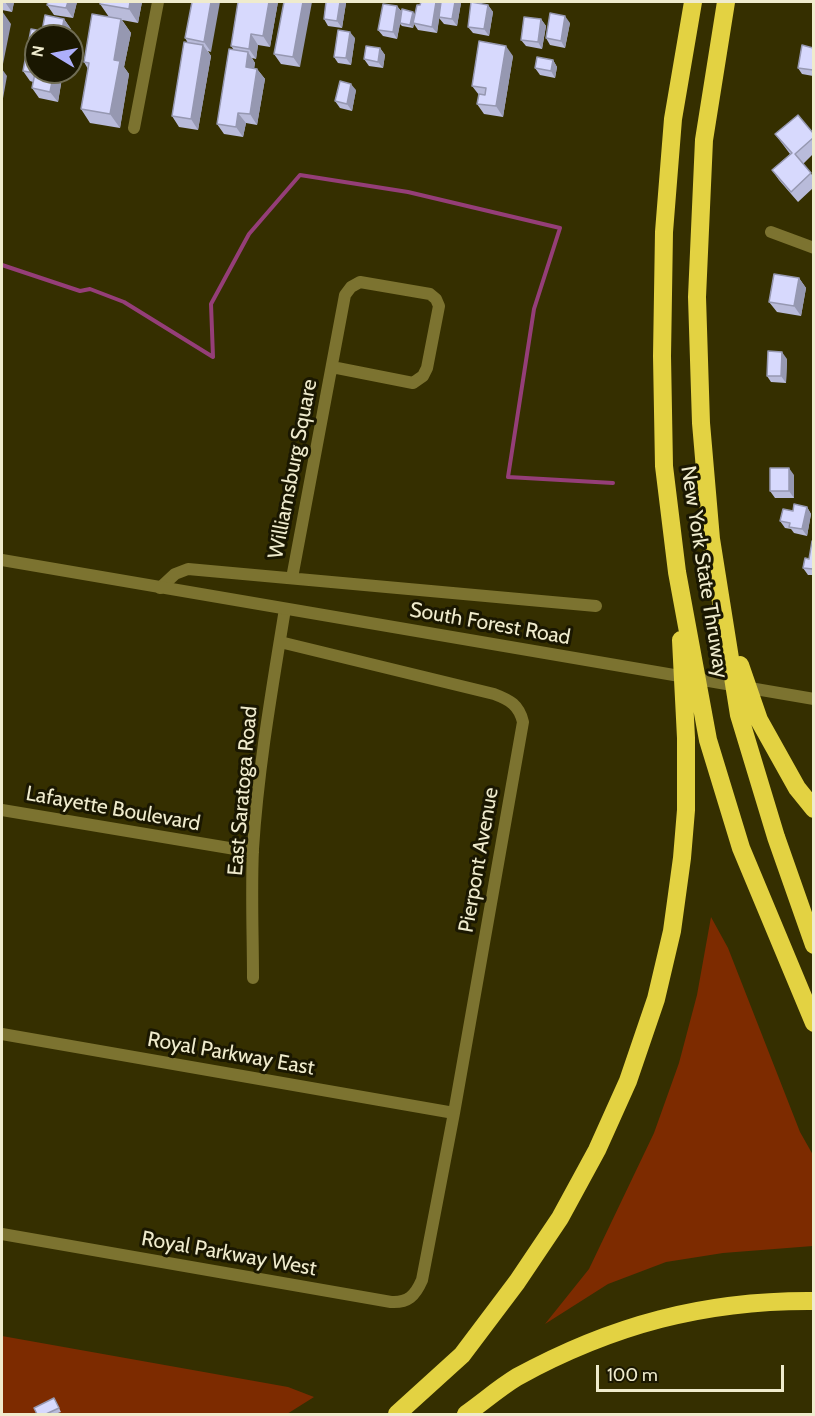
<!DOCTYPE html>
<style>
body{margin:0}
#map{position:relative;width:815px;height:1416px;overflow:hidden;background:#352f00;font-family:Cabin,sans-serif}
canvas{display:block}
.frame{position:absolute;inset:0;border:3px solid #efebcd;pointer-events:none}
.north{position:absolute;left:24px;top:24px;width:60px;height:60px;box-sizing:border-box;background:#1a1701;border:2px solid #6f6c53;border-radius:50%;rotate:280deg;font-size:16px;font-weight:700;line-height:24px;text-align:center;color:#efebcd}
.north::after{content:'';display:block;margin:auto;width:21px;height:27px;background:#adaffb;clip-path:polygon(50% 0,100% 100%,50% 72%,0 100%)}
.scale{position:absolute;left:596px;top:1365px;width:188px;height:27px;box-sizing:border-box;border:3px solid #efebcd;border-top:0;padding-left:8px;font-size:18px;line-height:21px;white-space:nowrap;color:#efebcd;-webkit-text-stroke:4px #1a1701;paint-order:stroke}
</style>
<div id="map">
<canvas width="815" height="1416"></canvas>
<div class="frame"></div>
<div class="north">N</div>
<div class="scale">100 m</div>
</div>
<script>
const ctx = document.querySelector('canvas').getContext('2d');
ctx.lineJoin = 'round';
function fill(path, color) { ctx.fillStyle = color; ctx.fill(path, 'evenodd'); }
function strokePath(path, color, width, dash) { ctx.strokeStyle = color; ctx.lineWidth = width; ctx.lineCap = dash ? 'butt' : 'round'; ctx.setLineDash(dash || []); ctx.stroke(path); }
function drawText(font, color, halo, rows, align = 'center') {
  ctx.font = font + ' Cabin,sans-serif'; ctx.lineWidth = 6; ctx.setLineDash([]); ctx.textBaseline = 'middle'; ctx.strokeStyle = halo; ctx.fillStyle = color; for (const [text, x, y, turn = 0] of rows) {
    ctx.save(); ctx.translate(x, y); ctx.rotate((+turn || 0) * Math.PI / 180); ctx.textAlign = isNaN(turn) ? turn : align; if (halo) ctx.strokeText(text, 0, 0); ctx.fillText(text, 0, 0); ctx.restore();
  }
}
fill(new Path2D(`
 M 711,917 L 728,948 L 800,1132 L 813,1155 L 813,1246 L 723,1253 L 666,1262 L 608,1284 L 545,1324 L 589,1269 L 654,1133 L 679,1063 L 697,995 Z
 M 2,1336 L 288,1387 L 314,1397 L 287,1414 L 2,1414 Z`), '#7d2b00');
strokePath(new Path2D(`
 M 2,265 L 80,291 L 90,289 L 124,302 L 213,357 L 211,304 L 249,234 L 300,175 L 408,192 L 560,228 L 534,309 L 508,477 L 613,483`), '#953e78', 4);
strokePath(new Path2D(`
 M 134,128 L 158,2
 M 771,232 L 814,248
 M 292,578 L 345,295 L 351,287 L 360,282 L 430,294 L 436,299 L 439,306 L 427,368 L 423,376 L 413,383 L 332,367
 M 160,588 L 175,574 L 188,569 L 596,606
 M 2,810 L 253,852
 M 253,978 C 253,935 251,892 253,849 C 258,769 272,689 285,609
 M 2,1034 L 454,1113
 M 2,1234 L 391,1302 C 408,1303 415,1296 422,1280 L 454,1113 L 523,722 C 519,705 510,700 494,694 L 280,642`), '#7c7330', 12);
strokePath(new Path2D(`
 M 2,560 L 814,699`), '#7c7330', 12);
strokePath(new Path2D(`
 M 693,2 L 673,119 L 664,232 L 662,356 L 664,466 L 677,572 L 708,740 L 741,848 L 814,1023
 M 726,2 L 704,140 L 697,297 L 701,423 L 711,539 L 739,715 L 776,837 L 814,945
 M 740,665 L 759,720 L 797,788 L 814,809
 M 397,1414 L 462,1355 L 517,1282 L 560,1218 L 597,1150 L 628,1081 L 656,999 L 672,931 L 682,858 L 686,810 L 686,738 L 681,640
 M 466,1414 C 483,1402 499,1388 517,1377 C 612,1325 705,1300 814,1301`), '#e3d242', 18);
fill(new Path2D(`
 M 2,2 L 14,2 L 12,12 L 2,10 Z
 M 77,2 L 73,18 L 54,15 L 47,5 Z
 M 100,2 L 142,2 L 138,23 L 122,20 L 131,33 L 124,67 L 129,74 L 120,128 L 90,123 L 81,109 L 88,69 L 84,62 L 109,17 L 100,4 Z
 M 192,2 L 211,52 L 208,51 L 211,56 L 198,130 L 179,127 L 172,116 L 188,43 L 185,38 Z
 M 278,2 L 270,47 L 258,45 L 256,59 L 252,58 L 255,63 L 254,68 L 257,69 L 265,79 L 257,125 L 246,123 L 243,137 L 224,134 L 217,124 L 234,50 L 231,46 Z
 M 284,2 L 300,67 L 281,64 L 274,54 Z
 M 326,2 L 344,2 L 346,3 L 342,28 L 328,26 L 324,19 Z
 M 421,2 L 459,2 L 461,3 L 457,26 L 444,24 L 439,18 L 437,33 L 418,30 L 414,24 L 413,28 L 402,26 L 400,24 L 397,39 L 383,36 L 378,30 L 397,6 L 402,12 L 415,14 L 420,5 Z
 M 488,5 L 493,12 L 489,36 L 473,33 L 468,27 Z
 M 45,15 L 64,19 L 71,29 L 70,36 L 36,36 L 36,72 L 63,72 L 58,102 L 39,98 L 32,88 L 33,82 L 30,81 L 23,71 L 31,29 L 42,31 Z
 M 541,19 L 546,26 L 542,49 L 526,46 L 521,40 Z
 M 570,23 L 565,48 L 550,45 L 546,38 Z
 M 355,38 L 351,65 L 338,63 L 334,57 Z
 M 380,48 L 385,55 L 383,68 L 369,66 L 364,59 Z
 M 813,48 L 813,76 L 802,74 L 798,68 Z
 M 513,56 L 503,117 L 484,114 L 477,104 L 479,95 L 472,86 Z
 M 553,60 L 557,67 L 555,78 L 540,75 L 535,68 Z
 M 356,90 L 352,111 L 340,108 L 335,101 Z
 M 813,133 L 813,154 L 803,164 L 813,176 L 813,188 L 798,202 L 779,180 L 772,170 L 790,154 L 775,134 Z
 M 799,278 L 806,288 L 801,316 L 777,312 L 769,302 Z
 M 787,359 L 786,383 L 771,382 L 767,376 Z
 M 794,475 L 794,498 L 775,498 L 770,491 Z
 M 807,507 L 811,514 L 807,536 L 794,533 L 791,529 L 785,528 L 780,521 L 793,511 Z
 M 813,541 L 813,575 L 808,575 L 803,568 L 809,559 Z
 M 54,1398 L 61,1412 L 55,1414 L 37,1414 Z`), '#b9bbda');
fill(new Path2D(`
 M 5,2 L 14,2 L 12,12 Z
 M 68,2 L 77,2 L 73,18 L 66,8 Z
 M 130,2 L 142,2 L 138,23 L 129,9 Z
 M 211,2 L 220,2 L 211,52 L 204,42 Z
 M 269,2 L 278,2 L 270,47 L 263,36 Z
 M 303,2 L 312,2 L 300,67 L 293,57 Z
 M 340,2 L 344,2 L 346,3 L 342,28 L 337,21 Z
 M 436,2 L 442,2 L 437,33 L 432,27 Z
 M 455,2 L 459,2 L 461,3 L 457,26 L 452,19 Z
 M 488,5 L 493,12 L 489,36 L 484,29 Z
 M 397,6 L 402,13 L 397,39 L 393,32 Z
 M 2,11 L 11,24 L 2,69 L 7,76 L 2,104 Z
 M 413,12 L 416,15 L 413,28 L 410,25 Z
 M 565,16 L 570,23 L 565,48 L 561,41 Z
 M 64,19 L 71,29 L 70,36 L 61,36 Z
 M 121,19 L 131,33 L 124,67 L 129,74 L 120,128 L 110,114 L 114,60 Z
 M 541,19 L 546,26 L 542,49 L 538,42 Z
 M 350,32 L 355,38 L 351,65 L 346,58 Z
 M 251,34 L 258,45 L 256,59 L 249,49 Z
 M 203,45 L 211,56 L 198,130 L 191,119 Z
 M 506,46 L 513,56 L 503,117 L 496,106 Z
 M 380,48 L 385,55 L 383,68 L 378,62 Z
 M 248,52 L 255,63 L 253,77 L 246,67 Z
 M 553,60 L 557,67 L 555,78 L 551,71 Z
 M 257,69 L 265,79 L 257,125 L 250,114 Z
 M 54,72 L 63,72 L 58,102 L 50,92 Z
 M 351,84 L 356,90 L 352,111 L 347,104 Z
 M 238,113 L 246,123 L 243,137 L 236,127 Z
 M 799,278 L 806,288 L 801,316 L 794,306 Z
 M 782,352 L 787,359 L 786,383 L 781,376 Z
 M 789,468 L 794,475 L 794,498 L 789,491 Z
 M 807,507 L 811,514 L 807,536 L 802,529 Z`), '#9698b1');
const building = new Path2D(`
 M 48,2 L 68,2 L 66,8 L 47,5 Z
 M 100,2 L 130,2 L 129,9 L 100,4 Z
 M 192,2 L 211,2 L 204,42 L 185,38 Z
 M 238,2 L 269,2 L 263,36 L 251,34 L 249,49 L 231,46 Z
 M 284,2 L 303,2 L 293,57 L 274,54 Z
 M 326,2 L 340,2 L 337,21 L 324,19 Z
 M 421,2 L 436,2 L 432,27 L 413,23 L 417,5 L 420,5 Z
 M 441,2 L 455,2 L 452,19 L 439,17 Z
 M 471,2 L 488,5 L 484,29 L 468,27 Z
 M 383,4 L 397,6 L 393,32 L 378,30 Z
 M 402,9 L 413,12 L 410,25 L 400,23 Z
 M 550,13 L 565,16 L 561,41 L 546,38 Z
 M 92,14 L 121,19 L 114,60 L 120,61 L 110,114 L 81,109 L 89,63 L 84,62 Z
 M 45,15 L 64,19 L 61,36 L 36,36 L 36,72 L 54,72 L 50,92 L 32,88 L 35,73 L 23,71 L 31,29 L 42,31 Z
 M 524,17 L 541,19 L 538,42 L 521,40 Z
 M 338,30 L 350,32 L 346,58 L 334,57 Z
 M 479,41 L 506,46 L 496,106 L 477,104 L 479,94 L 485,95 L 486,88 L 472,86 Z
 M 184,42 L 203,45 L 191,119 L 172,116 Z
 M 802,45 L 813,48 L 813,70 L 798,68 Z
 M 366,46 L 380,48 L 378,62 L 364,59 Z
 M 229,49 L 248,52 L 246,67 L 257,69 L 250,114 L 238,113 L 236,127 L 217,124 Z
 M 537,57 L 553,60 L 551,71 L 535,68 Z
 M 340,81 L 351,84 L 347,104 L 335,101 Z
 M 798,115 L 813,133 L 813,138 L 795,154 L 811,173 L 791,192 L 772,170 L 792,153 L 775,134 Z
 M 774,274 L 799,278 L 794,306 L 769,302 Z
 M 768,351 L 782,352 L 781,376 L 767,376 Z
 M 770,468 L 789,468 L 789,491 L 770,491 Z
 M 794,504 L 807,507 L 802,529 L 789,527 L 790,523 L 780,521 L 783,509 L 793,511 Z
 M 812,541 L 813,541 L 813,569 L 803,568 L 805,558 L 809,559 Z
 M 54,1398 L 59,1408 L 46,1414 L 37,1414 L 34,1408 Z`);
fill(building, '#d7d9fd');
strokePath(building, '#9698b1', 1.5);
drawText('21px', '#efebcd', '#1a1701', [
 ["Williamsburg Square",293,469,-79],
 ["New York State Thruway",704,572,81],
 ["South Forest Road",490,624,10],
 ["East Saratoga Road",243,791,-85],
 ["Lafayette Boulevard",113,809,10],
 ["Pierpont Avenue",479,860,-80],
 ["Royal Parkway East",231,1054,10],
 ["Royal Parkway West",229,1254,10]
]);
</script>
